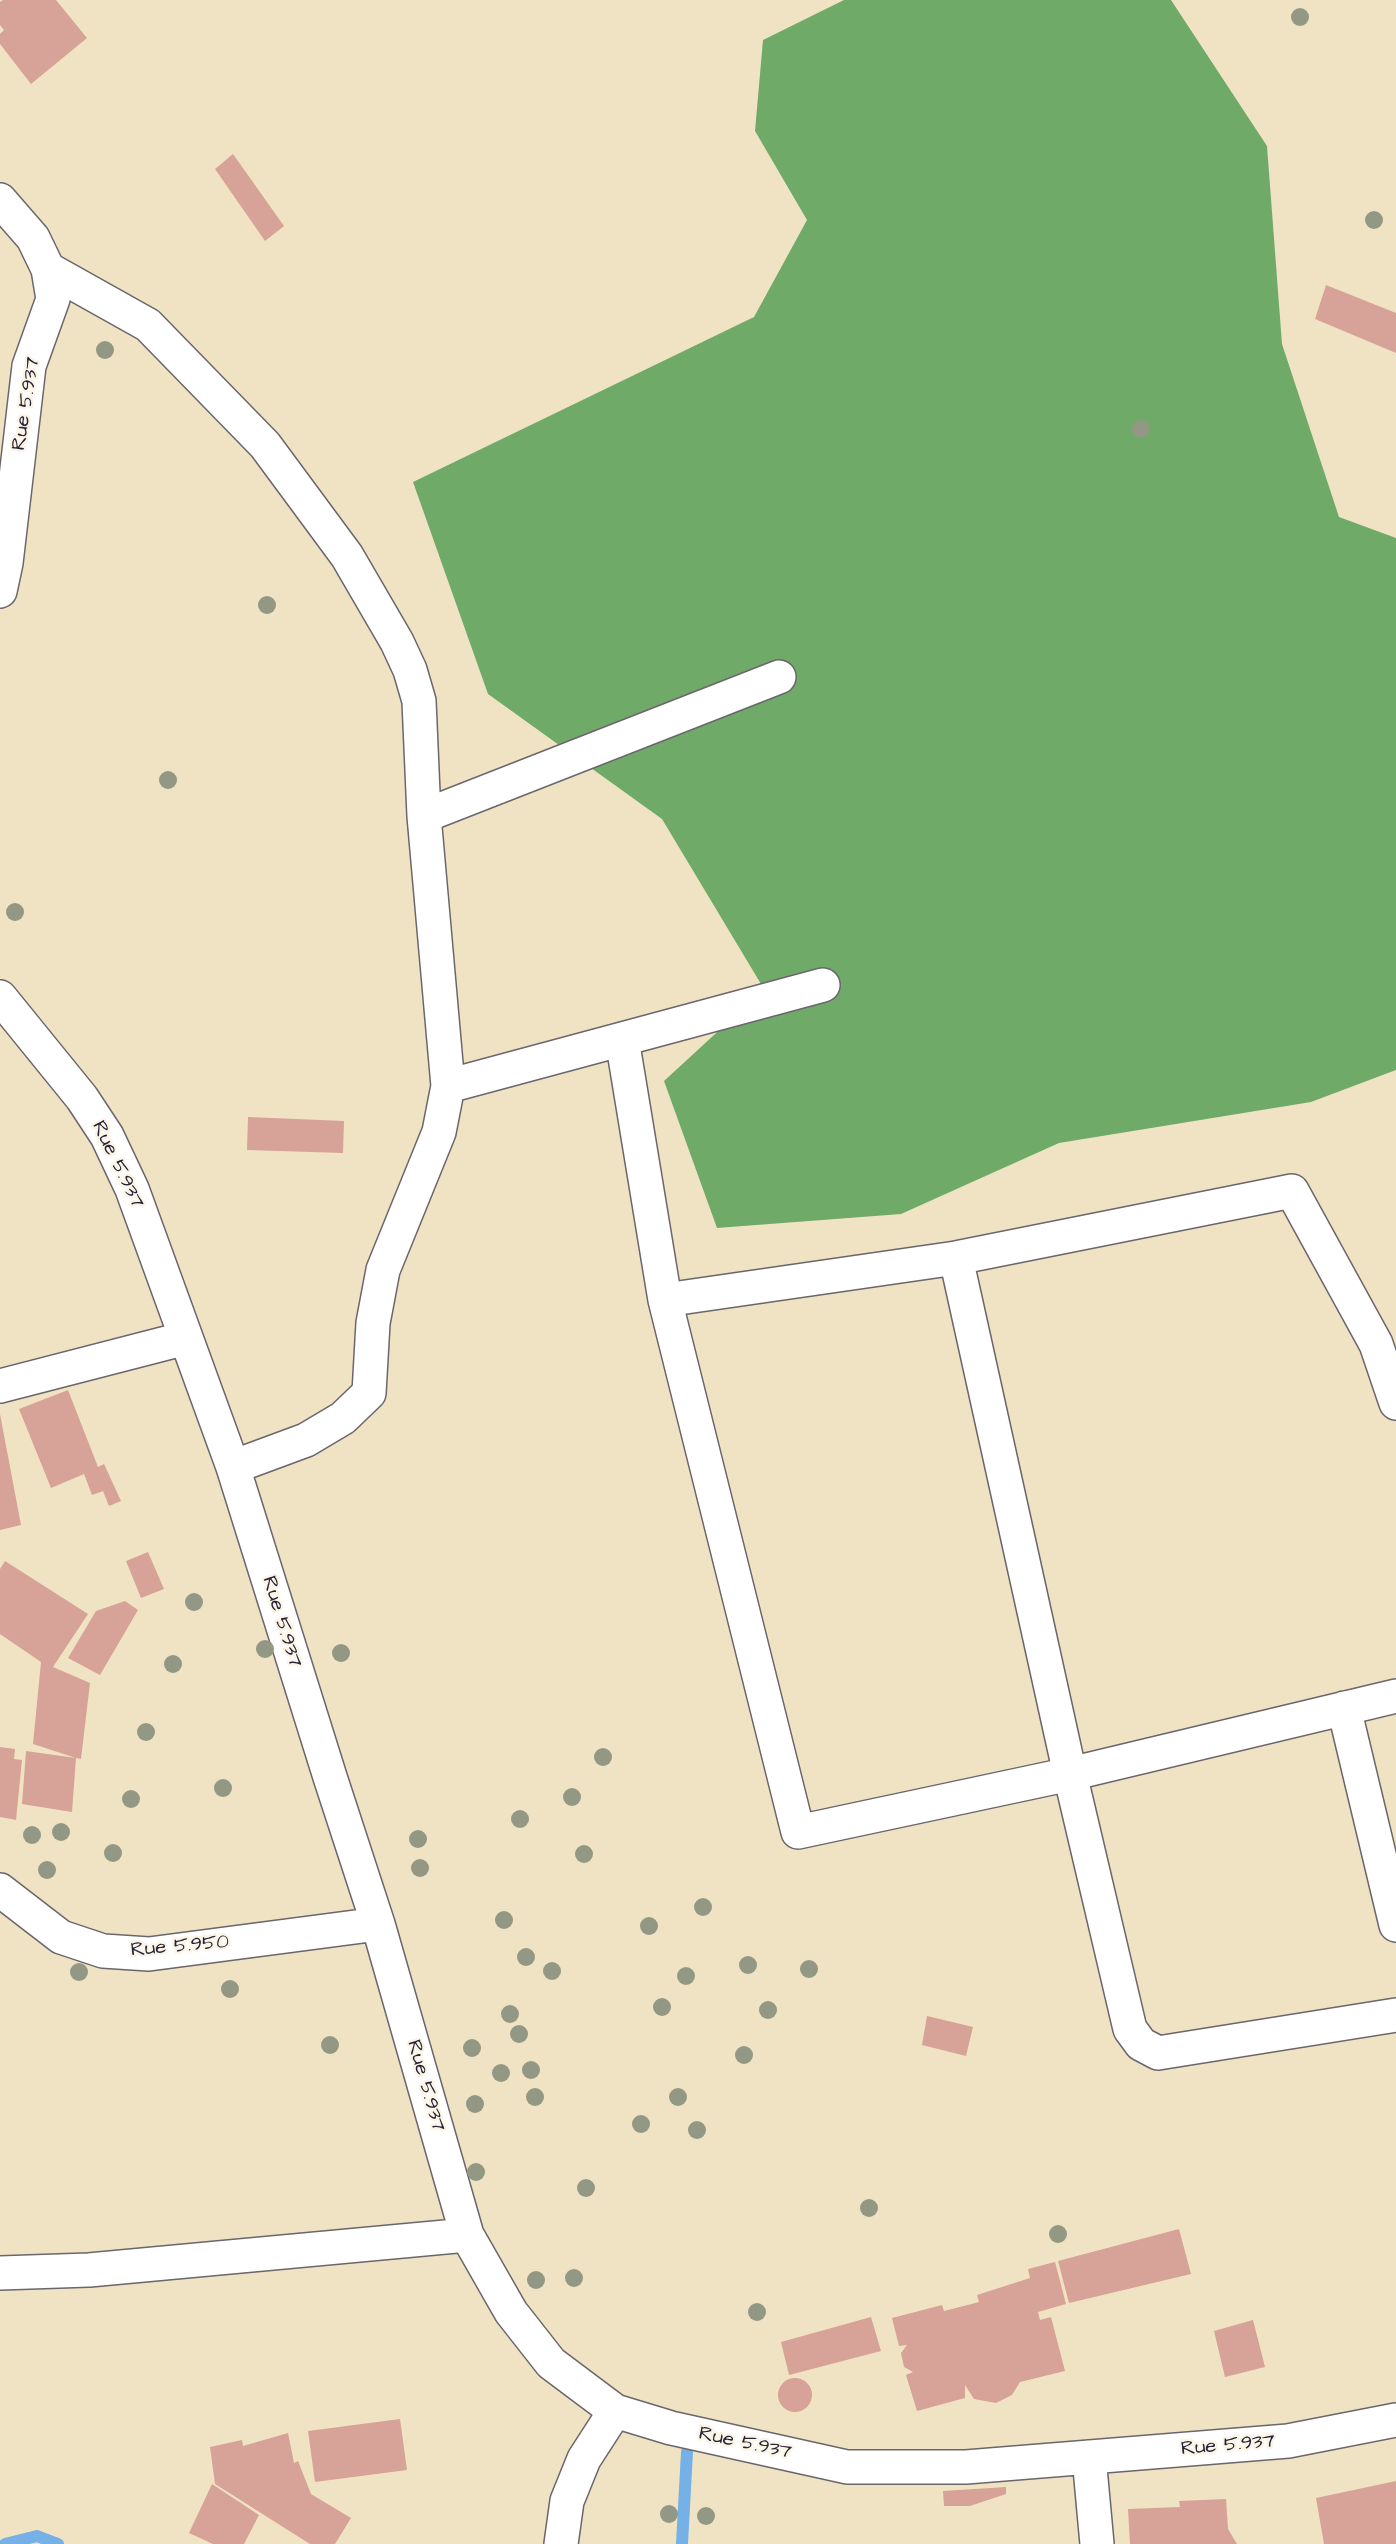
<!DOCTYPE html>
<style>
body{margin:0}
canvas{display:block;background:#f0e3c3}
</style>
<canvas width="1396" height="2544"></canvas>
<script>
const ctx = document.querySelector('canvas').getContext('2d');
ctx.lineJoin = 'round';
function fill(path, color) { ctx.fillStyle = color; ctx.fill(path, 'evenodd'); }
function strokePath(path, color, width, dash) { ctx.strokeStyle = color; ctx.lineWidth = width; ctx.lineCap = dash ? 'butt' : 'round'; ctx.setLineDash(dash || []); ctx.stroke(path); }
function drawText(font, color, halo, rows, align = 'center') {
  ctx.font = font + ' "Architects Daughter",sans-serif'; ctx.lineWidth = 5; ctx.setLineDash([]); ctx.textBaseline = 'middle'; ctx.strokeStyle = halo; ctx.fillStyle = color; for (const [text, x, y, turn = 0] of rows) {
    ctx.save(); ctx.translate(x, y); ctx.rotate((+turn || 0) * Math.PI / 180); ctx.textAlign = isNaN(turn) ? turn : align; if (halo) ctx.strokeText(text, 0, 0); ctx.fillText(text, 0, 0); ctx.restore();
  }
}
fill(new Path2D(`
 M 844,0 L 1171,0 L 1267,146 L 1282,344 L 1339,517 L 1396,538 L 1396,1070 L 1311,1102 L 1059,1143 L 901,1214 L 717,1228 L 664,1081 L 764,989 L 662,819 L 488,694 L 413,482 L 754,317 L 807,220 L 755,131 L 763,40 Z`), '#70aa69');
strokePath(new Path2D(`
 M 5,2544 L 37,2536 L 58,2544
 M 682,2544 L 687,2452`), '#75b0e6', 12);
fill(new Path2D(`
 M 3,0 L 56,0 L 87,38 L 31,84 L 0,44 L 0,34 L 4,30 L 0,25 L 0,2 Z
 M 233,154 L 284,226 L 265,241 L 215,169 Z
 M 1326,285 L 1396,313 L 1396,353 L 1315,319 Z
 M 248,1117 L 344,1121 L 343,1153 L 247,1150 Z
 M 68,1390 L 98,1467 L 104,1464 L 121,1501 L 109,1506 L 103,1491 L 92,1495 L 84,1474 L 51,1488 L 19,1409 Z
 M 0,1414 L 21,1525 L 0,1530 Z
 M 148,1552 L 164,1589 L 141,1598 L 126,1561 Z
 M 5,1561 L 88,1614 L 53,1667 L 90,1683 L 81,1759 L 76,1758 L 72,1812 L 22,1804 L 26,1751 L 76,1758 L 33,1744 L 41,1662 L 0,1634 L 0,1569 Z
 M 125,1601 L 138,1610 L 100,1675 L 68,1658 L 96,1611 Z
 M 0,1747 L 15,1749 L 14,1759 L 22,1760 L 16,1820 L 0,1817 Z
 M 927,2016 L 973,2027 L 966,2056 L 922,2045 Z
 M 1179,2229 L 1191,2274 L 1069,2303 L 1058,2261 Z
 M 1055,2262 L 1066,2304 L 1038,2312 L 1040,2320 L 1051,2317 L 1065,2371 L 1020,2382 L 1012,2395 L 996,2403 L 974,2399 L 965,2385 L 965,2398 L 917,2411 L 906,2375 L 913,2372 L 904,2367 L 901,2353 L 907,2345 L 899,2346 L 892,2318 L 942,2305 L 944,2311 L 979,2302 L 977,2295 L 1030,2278 L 1028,2269 Z
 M 871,2317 L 881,2351 L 789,2375 L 781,2342 Z
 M 1253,2320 L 1265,2367 L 1225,2377 L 1214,2331 Z
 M778 2395a17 17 0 1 1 34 0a17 17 0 1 1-34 0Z
 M 400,2419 L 407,2470 L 315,2482 L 308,2431 Z
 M 288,2433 L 294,2463 L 298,2461 L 311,2494 L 351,2518 L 335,2544 L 310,2544 L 215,2484 L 210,2447 L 242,2440 L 243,2446 Z
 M 1396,2481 L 1396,2544 L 1324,2544 L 1316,2498 Z
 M 212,2484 L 259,2515 L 244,2544 L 213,2544 L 189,2533 Z
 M 1006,2487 L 1006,2494 L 970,2506 L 944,2506 L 943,2491 Z
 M 1226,2499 L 1228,2529 L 1237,2544 L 1130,2544 L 1128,2509 L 1180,2507 L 1179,2501 Z`), '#d7a297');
const minor = new Path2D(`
 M 0,200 L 33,238 L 48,269 L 53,299 L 29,366 L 6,563 L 0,591
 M 48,269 L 148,325 L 265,445 L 347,556 L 397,642 L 410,670 L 419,701 L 424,816 L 448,1086 L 439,1132 L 383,1270 L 373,1323 L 369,1393 L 343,1418 L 306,1440 L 233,1467
 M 424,816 L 779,677
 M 0,997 L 82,1098 L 107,1136 L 132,1189 L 233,1467 L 330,1777 L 378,1924 L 467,2235 L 511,2312 L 551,2363 L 615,2411 L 671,2428 L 847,2467 L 966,2467 L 1288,2441 L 1396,2420
 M 622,1039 L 665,1300 L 798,1832 L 1070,1774 L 1396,1696
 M 448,1086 L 823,985
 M 956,1258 L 1070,1774 L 1130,2029 L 1141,2044 L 1158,2053 L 1396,2015
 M 665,1300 L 956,1258 L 1292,1191 L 1376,1344 L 1396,1403
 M 0,1386 L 186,1338
 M 1344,1708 L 1396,1925
 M 0,1890 L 61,1937 L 103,1951 L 149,1954 L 378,1924
 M 0,2273 L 89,2270 L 467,2235
 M 1089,2457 L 1097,2544
 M 561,2544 L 567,2501 L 584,2459 L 615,2411`);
strokePath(minor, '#6a666b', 36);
strokePath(minor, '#fff', 33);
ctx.fillStyle = '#939884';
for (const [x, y] of [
 [1300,17],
 [1374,220],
 [105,350],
 [1141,429],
 [267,605],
 [168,780],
 [15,912],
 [194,1602],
 [265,1649],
 [341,1653],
 [173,1664],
 [146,1732],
 [603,1757],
 [223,1788],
 [572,1797],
 [131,1799],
 [520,1819],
 [61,1832],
 [32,1835],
 [418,1839],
 [113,1853],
 [584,1854],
 [420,1868],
 [47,1870],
 [703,1907],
 [504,1920],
 [649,1926],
 [526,1957],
 [748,1965],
 [809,1969],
 [552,1971],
 [79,1972],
 [686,1976],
 [230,1989],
 [662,2007],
 [768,2010],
 [510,2014],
 [519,2034],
 [330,2045],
 [472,2048],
 [744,2055],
 [531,2070],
 [501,2073],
 [535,2097],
 [678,2097],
 [475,2104],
 [641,2124],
 [697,2130],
 [476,2172],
 [586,2188],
 [869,2208],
 [1058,2234],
 [574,2278],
 [536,2280],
 [757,2312],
 [669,2514],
 [706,2516]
]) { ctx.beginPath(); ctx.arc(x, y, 9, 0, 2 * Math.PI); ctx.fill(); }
drawText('20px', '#22223b', '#fcf5e5', [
 ["Rue 5.937",27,404,-81],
 ["Rue 5.937",117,1165,64],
 ["Rue 5.937",281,1622,73],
 ["Rue 5.950",180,1947,-5],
 ["Rue 5.937",425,2086,74],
 ["Rue 5.937",745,2444,12],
 ["Rue 5.937",1228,2446,-5]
]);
</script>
